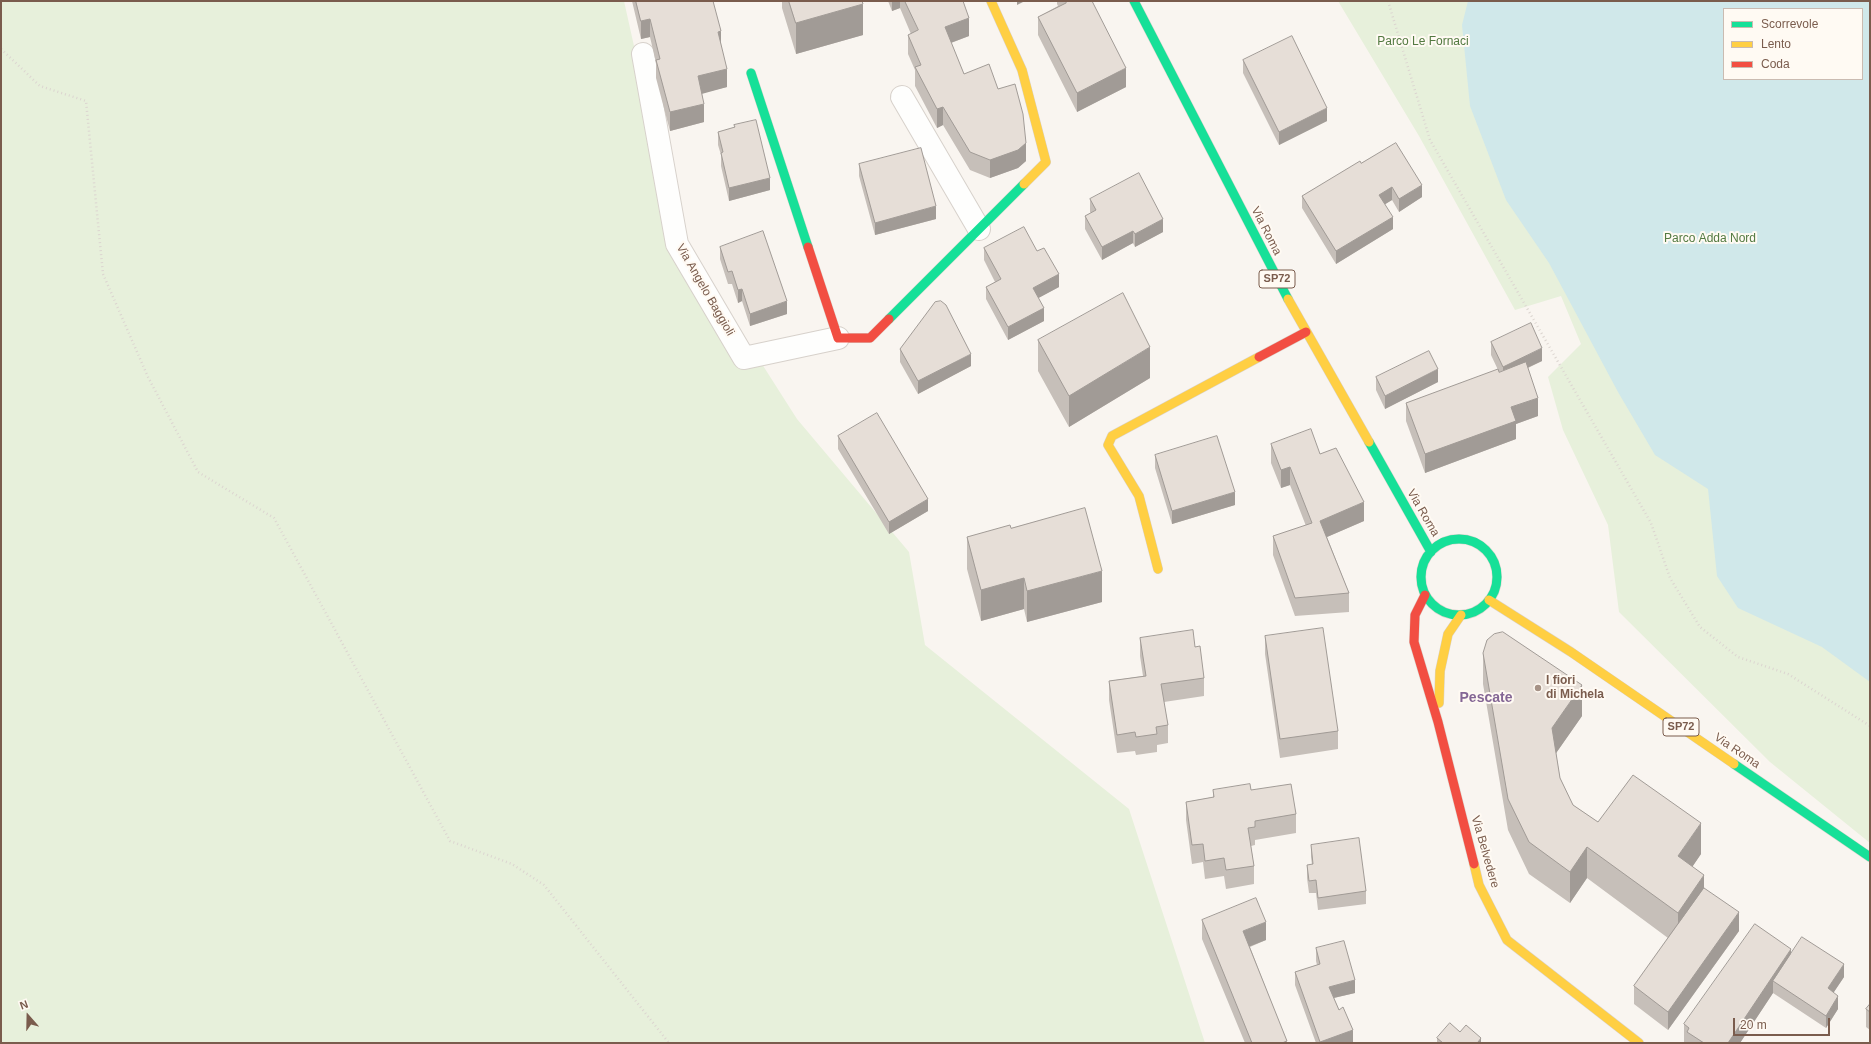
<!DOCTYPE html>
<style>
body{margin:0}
#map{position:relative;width:1871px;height:1044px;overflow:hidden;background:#f9f5f0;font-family:Arial,sans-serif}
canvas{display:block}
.frame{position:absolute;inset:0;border:2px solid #7a5c4d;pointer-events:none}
.legend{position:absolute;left:1723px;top:8px;width:140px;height:72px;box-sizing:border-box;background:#fffaf3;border:1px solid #cabbb1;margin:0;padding:5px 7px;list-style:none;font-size:12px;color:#7a5c4d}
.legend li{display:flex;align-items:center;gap:8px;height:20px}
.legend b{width:20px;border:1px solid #cabbb1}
.north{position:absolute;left:8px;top:996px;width:40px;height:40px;-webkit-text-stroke:3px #fffaf3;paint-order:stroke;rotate:340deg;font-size:11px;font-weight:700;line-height:16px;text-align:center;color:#7a5c4d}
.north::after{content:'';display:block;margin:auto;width:14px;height:18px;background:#7a5c4d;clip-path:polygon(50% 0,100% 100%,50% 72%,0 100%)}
.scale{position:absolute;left:1733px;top:1018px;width:97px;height:18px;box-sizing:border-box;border:2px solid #7a5c4d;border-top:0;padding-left:5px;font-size:12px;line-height:14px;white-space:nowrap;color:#7a5c4d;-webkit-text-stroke:3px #fffaf3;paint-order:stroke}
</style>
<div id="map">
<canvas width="1871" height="1044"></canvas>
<div class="frame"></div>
<ul class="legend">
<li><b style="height:5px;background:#16e098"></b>Scorrevole</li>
<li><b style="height:5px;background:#ffcf43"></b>Lento</li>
<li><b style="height:5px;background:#f24e42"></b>Coda</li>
</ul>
<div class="north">N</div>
<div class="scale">20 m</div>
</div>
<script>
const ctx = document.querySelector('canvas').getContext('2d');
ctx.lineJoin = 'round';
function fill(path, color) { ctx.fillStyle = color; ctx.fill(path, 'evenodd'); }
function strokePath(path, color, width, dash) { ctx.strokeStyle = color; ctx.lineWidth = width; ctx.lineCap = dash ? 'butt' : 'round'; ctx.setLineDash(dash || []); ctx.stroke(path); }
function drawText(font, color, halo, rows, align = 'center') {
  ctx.font = font + ' Arial,sans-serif'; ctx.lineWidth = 4; ctx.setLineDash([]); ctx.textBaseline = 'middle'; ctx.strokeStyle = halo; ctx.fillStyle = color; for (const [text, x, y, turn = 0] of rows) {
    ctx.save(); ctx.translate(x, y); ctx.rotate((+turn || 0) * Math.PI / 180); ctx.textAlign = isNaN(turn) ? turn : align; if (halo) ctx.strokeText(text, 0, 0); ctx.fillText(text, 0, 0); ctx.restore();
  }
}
fill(new Path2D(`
 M 1,1 L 624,1 L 674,226 L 797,419 L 909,552 L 925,645 L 1129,809 L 1205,1043 L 1,1043 Z
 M 1338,1 L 1870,1 L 1870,843 L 1770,762 L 1619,612 L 1608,525 L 1563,430 L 1548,377 L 1581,344 L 1561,296 L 1515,310 L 1419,136 ZM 1724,9 L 1862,9 L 1862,79 L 1724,79 Z`), '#e7f0db');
fill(new Path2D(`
 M 1468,1 L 1870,1 L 1870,682 L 1822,647 L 1738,608 L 1717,576 L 1708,489 L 1655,455 L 1618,392 L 1549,263 L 1506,200 L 1470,106 L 1462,25 ZM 1724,9 L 1862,9 L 1862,79 L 1724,79 Z`), '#d0e8ea');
const street = new Path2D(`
 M 643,54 L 677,244 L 744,358 L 838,338
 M 902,97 L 979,229`);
const fast = new Path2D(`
 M 1134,1 L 1288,299
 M 751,73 L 808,247
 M 889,319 L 1024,184
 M 1369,442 L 1431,552
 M1421 577a38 38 0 1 1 76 0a38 38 0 1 1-76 0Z
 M 1734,764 L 1870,857`);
const slow = new Path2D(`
 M 991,1 L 1022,70 L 1046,162 L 1024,184
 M 1288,299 L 1369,442
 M 1158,569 L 1139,496 L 1108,445 L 1112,436 L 1259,357
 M 1489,600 L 1571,652 L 1734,764
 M 1439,703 L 1440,671 L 1448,634 L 1461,615
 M 1474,864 L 1479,885 L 1507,940 L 1639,1043`);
const jam = new Path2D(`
 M 808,247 L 838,338 L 870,338 L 889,319
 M 1259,357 L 1306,332
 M 1425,595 L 1415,615 L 1414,642 L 1438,722 L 1474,864`);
strokePath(street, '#d7d1cb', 24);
strokePath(fast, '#d9d2cb', 10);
strokePath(slow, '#d9d2cb', 10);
strokePath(jam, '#d9d2cb', 10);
strokePath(new Path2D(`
 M 1388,1 L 1430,140 L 1651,523 L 1670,578 L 1700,627 L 1738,657 L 1788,674 L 1870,726
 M 1,49 L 40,86 L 86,101 L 103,274 L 148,377 L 198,472 L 274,518 L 450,841 L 512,864 L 544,885 L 669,1043`), '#dcd5d0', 2.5, [1, 3]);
strokePath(street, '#fefefd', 22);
strokePath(fast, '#16e098', 9);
strokePath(slow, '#ffcf43', 9);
strokePath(jam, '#f24e42', 9);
fill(new Path2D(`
 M 632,1 L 713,1 L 721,44 L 727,87 L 702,93 L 704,122 L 670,131 L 656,78 L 656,63 L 650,37 L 641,39 Z
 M 782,1 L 862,1 L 863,35 L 796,54 L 782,8 Z
 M 888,1 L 963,1 L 969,36 L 951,43 L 964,74 L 998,89 L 1026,161 L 1018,168 L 990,178 L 970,170 L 943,125 L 937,128 L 915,86 L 915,70 L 908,54 L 908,35 L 911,34 L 900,8 L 892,11 Z
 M 1057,1 L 1092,1 L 1126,87 L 1077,112 L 1038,35 L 1038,17 L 1058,6 L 1057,4 Z
 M 1243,60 L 1327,121 L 1279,145 L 1243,73 Z
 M 734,125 L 770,190 L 729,201 L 721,166 L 721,155 L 718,145 L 718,132 L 734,128 Z
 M 1361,163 L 1422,197 L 1399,212 L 1392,200 L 1385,204 L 1393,229 L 1336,264 L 1302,208 L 1302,196 Z
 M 859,164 L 936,219 L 875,235 L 859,176 Z
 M 1090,199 L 1163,232 L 1135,247 L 1133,243 L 1102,260 L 1085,229 L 1085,216 L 1091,213 L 1090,212 Z
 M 720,247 L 787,314 L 750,326 L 742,301 L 738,303 L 732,284 L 728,284 L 720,259 Z
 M 984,248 L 1037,251 L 1059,287 L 1038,298 L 1044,321 L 1008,340 L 986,299 L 986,287 L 995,282 L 984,260 Z
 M 1038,340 L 1150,378 L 1069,427 L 1038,371 Z
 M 1491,342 L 1542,361 L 1528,368 L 1538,416 L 1516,424 L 1516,439 L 1425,473 L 1406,421 L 1406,403 L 1499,372 L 1491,355 Z
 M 900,349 L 971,366 L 918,394 L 900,362 Z
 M 1376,377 L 1438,382 L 1385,409 L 1376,390 Z
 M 838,436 L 928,511 L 889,534 L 838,449 Z
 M 1271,444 L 1320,454 L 1364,521 L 1327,537 L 1349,593 L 1349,612 L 1295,616 L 1273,555 L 1273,536 L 1306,526 L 1290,485 L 1281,488 L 1271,463 Z
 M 1155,455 L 1235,505 L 1172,524 L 1155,468 Z
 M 1011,528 L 1102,602 L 1027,622 L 1024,609 L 981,621 L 967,569 L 967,537 Z
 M 1265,636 L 1338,731 L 1338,749 L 1280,758 L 1265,654 Z
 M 1140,638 L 1195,647 L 1204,678 L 1204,696 L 1164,702 L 1168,725 L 1168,743 L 1157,745 L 1157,752 L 1136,755 L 1135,751 L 1117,753 L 1109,700 L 1109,681 L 1143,676 L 1140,656 Z
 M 1483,653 L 1582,716 L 1556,753 L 1560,778 L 1573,805 L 1598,822 L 1701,854 L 1692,867 L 1704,888 L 1739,931 L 1668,1030 L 1634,1004 L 1634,986 L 1668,938 L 1587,878 L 1570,903 L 1529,874 L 1508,830 L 1483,684 Z
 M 1213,790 L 1251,790 L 1296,814 L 1296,833 L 1255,840 L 1255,845 L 1251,846 L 1254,866 L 1254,884 L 1226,889 L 1224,876 L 1205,879 L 1203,862 L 1192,864 L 1186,820 L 1186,802 L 1213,797 Z
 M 1311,845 L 1366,891 L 1366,904 L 1318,910 L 1316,893 L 1309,893 L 1307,878 L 1307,865 L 1312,865 L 1311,857 Z
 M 1202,920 L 1266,940 L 1250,947 L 1287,1043 L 1245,1043 L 1202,939 Z
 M 1316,948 L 1355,993 L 1334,998 L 1353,1043 L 1316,1043 L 1295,985 L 1295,972 L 1317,965 L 1316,961 Z
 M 1791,955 L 1844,977 L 1833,993 L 1838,1009 L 1826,1028 L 1773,993 L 1740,1043 L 1685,1043 L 1684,1042 L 1684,1024 Z
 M 1870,1004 L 1870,1030 L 1866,1027 L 1866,1009 Z
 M 1460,1032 L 1481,1043 L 1437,1043 L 1437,1038 Z`), '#c6bfb9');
fill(new Path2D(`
 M 892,1 L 900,1 L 900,8 L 892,11 Z
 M 1017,1 L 1025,1 L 1017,5 Z
 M 863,4 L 863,35 L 796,54 L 796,23 Z
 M 969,18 L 969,36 L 945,45 L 945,27 Z
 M 650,19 L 650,37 L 641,39 L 641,21 Z
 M 721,31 L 721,49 L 718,32 Z
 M 1126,68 L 1126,87 L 1077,112 L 1077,93 Z
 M 727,69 L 727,87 L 698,95 L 698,76 Z
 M 704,104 L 704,122 L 670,131 L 670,112 Z
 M 943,107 L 943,125 L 937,128 L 937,109 Z
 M 1327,108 L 1327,121 L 1279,145 L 1279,132 Z
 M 1026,143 L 1026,161 L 1018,168 L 990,178 L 990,160 Z
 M 770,178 L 770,190 L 729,201 L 729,188 Z
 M 1422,185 L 1422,197 L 1399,212 L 1399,199 Z
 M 1392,187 L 1392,200 L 1379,208 L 1379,195 Z
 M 936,206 L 936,219 L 875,235 L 875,223 Z
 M 1393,217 L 1393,229 L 1336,264 L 1336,251 Z
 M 1163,219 L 1163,232 L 1135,247 L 1135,234 Z
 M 1133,231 L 1133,243 L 1102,260 L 1102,247 Z
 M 1059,274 L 1059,287 L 1033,301 L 1033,288 Z
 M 742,289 L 742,301 L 738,303 L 738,290 Z
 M 787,301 L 787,314 L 750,326 L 750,314 Z
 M 1044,308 L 1044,321 L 1008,340 L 1008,327 Z
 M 1150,347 L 1150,378 L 1069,427 L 1069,396 Z
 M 1542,348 L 1542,361 L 1503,379 L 1503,367 Z
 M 971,354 L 971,366 L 918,394 L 918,381 Z
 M 1438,369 L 1438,382 L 1385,409 L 1385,396 Z
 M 1538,398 L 1538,416 L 1516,424 L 1516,439 L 1425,473 L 1425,454 L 1511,407 Z
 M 1290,467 L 1290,485 L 1281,488 L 1281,470 Z
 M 1235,492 L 1235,505 L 1172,524 L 1172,511 Z
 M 928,499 L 928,511 L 889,534 L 889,522 Z
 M 1364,502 L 1364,521 L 1320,540 L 1320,521 Z
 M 1102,571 L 1102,602 L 1027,622 L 1027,591 Z
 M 1024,578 L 1024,609 L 981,621 L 981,590 Z
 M 1582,685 L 1582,716 L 1552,759 L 1552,728 Z
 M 1701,823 L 1701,854 L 1678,888 L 1678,856 Z
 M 1587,847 L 1587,878 L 1570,903 L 1570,872 Z
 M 1704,875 L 1704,906 L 1678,944 L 1678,913 Z
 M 1739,912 L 1739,931 L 1668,1030 L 1668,1012 Z
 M 1266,922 L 1266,940 L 1243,949 L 1243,931 Z
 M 1791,949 L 1791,968 L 1773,981 L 1773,993 L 1740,1043 L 1728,1043 Z
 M 1844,964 L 1844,977 L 1828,1001 L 1828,988 Z
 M 1355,980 L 1355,993 L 1329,999 L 1329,987 Z
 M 1838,996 L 1838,1009 L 1826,1028 L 1826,1016 Z
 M 1353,1030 L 1353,1043 L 1320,1043 L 1320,1042 Z
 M 1481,1038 L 1481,1043 L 1478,1043 L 1478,1042 Z`), '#a19b96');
const building = new Path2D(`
 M 636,1 L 713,1 L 721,31 L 718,32 L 727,69 L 698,76 L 704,104 L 670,112 L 656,60 L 660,59 L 650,19 L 641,21 Z
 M 789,1 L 862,1 L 863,4 L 796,23 Z
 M 905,1 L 963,1 L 969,18 L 945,27 L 964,74 L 989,64 L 998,89 L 1015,84 L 1023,114 L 1026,143 L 1018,150 L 990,160 L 970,152 L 943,107 L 937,109 L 915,67 L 921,65 L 908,35 L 918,30 Z
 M 1065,1 L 1092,1 L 1126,68 L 1077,93 L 1038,17 L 1066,3 Z
 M 1292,36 L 1327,108 L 1279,132 L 1243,60 Z
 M 756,120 L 770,178 L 729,188 L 721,153 L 723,152 L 718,132 L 735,127 L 734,125 Z
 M 1396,143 L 1422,185 L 1399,199 L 1392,187 L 1379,195 L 1393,217 L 1336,251 L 1302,196 L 1360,161 L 1361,163 Z
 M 921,148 L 936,206 L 875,223 L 859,164 Z
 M 1139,173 L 1163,219 L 1135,234 L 1133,231 L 1102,247 L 1085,216 L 1096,210 L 1090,199 Z
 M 1024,227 L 1037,251 L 1044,248 L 1059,274 L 1033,288 L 1044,308 L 1008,327 L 986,287 L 1001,279 L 984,248 Z
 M 763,231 L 787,301 L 750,314 L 742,289 L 738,290 L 732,271 L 728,272 L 720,247 Z
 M 1123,293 L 1150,347 L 1069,396 L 1038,340 Z
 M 941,301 L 946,305 L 971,354 L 918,381 L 900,349 L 935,302 Z
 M 1531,323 L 1542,348 L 1503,367 L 1491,342 Z
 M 1429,351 L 1438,369 L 1385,396 L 1376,377 Z
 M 1526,362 L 1538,398 L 1511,407 L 1516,421 L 1425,454 L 1406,403 L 1498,369 L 1499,372 Z
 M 877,413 L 928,499 L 889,522 L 838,436 Z
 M 1311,429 L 1320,454 L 1336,448 L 1364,502 L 1320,521 L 1349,593 L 1295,598 L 1273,536 L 1312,523 L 1290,467 L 1281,470 L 1271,444 Z
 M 1217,436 L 1235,492 L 1172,511 L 1155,455 Z
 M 1085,508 L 1102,571 L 1027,591 L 1024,578 L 981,590 L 967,537 L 1010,525 L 1011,528 Z
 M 1323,628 L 1338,731 L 1280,739 L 1265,636 Z
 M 1193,630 L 1195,647 L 1200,646 L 1204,678 L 1161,684 L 1168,725 L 1156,727 L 1157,734 L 1136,737 L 1135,732 L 1117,735 L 1109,681 L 1146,676 L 1140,638 Z
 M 1503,632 L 1582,685 L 1552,728 L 1560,778 L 1573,805 L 1598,822 L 1633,775 L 1701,823 L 1678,856 L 1704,875 L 1678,913 L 1587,847 L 1570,872 L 1529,842 L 1508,799 L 1483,653 L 1487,640 L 1494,634 Z
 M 1250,784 L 1251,790 L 1291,784 L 1296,814 L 1255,821 L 1255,827 L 1248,828 L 1254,866 L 1226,870 L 1224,858 L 1205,861 L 1203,844 L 1192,845 L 1186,802 L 1214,797 L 1213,790 Z
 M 1359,838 L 1366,891 L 1318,898 L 1316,880 L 1309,881 L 1307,865 L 1313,864 L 1311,845 Z
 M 1704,888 L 1739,912 L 1668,1012 L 1634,986 Z
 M 1256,898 L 1266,922 L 1243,931 L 1287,1041 L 1282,1043 L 1252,1043 L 1202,920 Z
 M 1755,924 L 1791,949 L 1728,1043 L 1704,1043 L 1687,1032 L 1689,1028 L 1684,1024 Z
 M 1802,937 L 1844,964 L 1828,988 L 1838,996 L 1826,1016 L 1773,981 Z
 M 1344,941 L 1355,980 L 1329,987 L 1339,1010 L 1343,1007 L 1353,1030 L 1320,1042 L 1295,972 L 1320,964 L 1316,948 Z
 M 1870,1004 L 1870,1012 L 1866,1009 Z
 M 1450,1023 L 1460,1032 L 1466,1025 L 1481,1038 L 1478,1042 L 1479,1043 L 1443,1043 L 1437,1038 Z`);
fill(building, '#e6ded7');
strokePath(building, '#a19b96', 1);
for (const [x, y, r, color] of [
 [1538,688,4,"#a69286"]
]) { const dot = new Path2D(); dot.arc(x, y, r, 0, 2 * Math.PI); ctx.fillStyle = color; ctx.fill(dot); strokePath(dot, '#fffaf3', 1.5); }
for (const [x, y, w] of [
 [1277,279,36],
 [1681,727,36]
]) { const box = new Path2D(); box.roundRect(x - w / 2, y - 9, w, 18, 3); ctx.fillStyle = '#fffaf3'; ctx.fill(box); strokePath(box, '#7a5c4d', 1); }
drawText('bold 11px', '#7a5c4d', null, [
 ["SP72",1277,279],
 ["SP72",1681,727]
]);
drawText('12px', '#537a41', '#fffaf3', [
 ["Parco Le Fornaci",1423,42],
 ["Parco Adda Nord",1710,239]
]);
drawText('12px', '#7a5c4d', '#fffaf3', [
 ["Via Roma",1266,231,63],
 ["Via Angelo Baggioli",705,290,60],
 ["Via Roma",1423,513,60],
 ["Via Roma",1737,751,34],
 ["Via Belvedere",1485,852,74]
]);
drawText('bold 12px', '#7a5c4d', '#fffaf3', [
 ["I fiori",1546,681],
 ["di Michela",1546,695]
], 'left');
drawText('bold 14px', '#846695', '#fffaf3', [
 ["Pescate",1486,698]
]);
</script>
